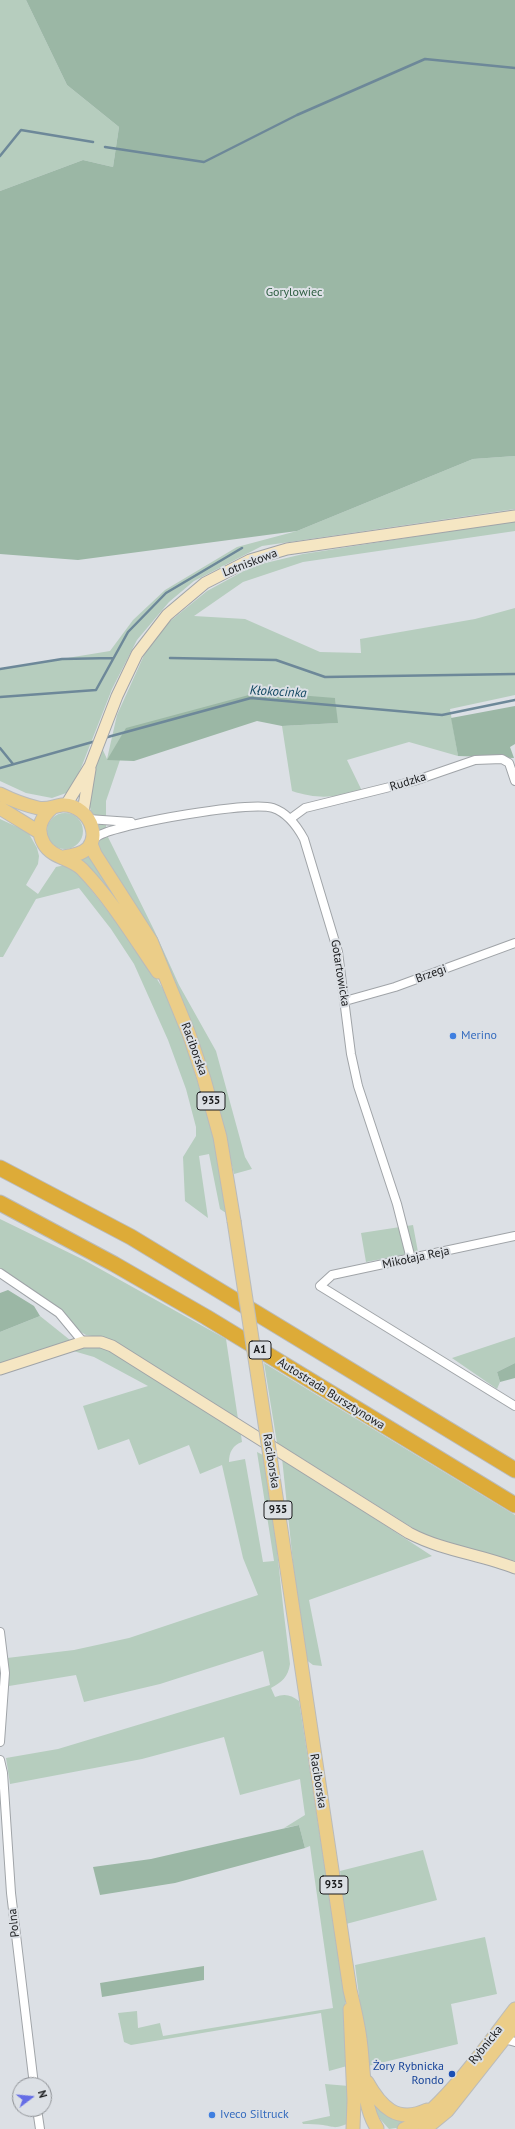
<!DOCTYPE html>
<meta charset="utf-8">
<style>
body{margin:0}
#map{position:relative;width:515px;height:2129px;overflow:hidden;background:#dce0e5;font-family:"PT Sans",sans-serif}
canvas{display:block}
.north{position:absolute;left:12px;top:2077px;width:40px;height:40px;box-sizing:border-box;background:#dce0e5;border:1px solid #8e9195;border-radius:50%;rotate:74deg;font-size:11px;font-weight:700;line-height:16px;text-align:center;color:#1a1b1d}
.north::after{content:'';display:block;margin:auto;width:14px;height:18px;background:#656de6;clip-path:polygon(50% 0,100% 100%,50% 72%,0 100%)}
</style>
<div id="map">
<canvas width="515" height="2129"></canvas>
<div class="north">N</div>
</div>
<script>
const ctx = document.querySelector('canvas').getContext('2d');
ctx.lineJoin = 'round';
function fill(path, color) { ctx.fillStyle = color; ctx.fill(path, 'evenodd'); }
function strokePath(path, color, width, dash) { ctx.strokeStyle = color; ctx.lineWidth = width; ctx.lineCap = dash ? 'butt' : 'round'; ctx.setLineDash(dash || []); ctx.stroke(path); }
function drawText(font, color, halo, rows, align = 'center') {
  ctx.font = font + ' "PT Sans",sans-serif'; ctx.lineWidth = 4; ctx.setLineDash([]); ctx.textBaseline = 'middle'; ctx.strokeStyle = halo; ctx.fillStyle = color; for (const [text, x, y, turn = 0] of rows) {
    ctx.save(); ctx.translate(x, y); ctx.rotate((+turn || 0) * Math.PI / 180); ctx.textAlign = isNaN(turn) ? turn : align; if (halo) ctx.strokeText(text, 0, 0); ctx.fillText(text, 0, 0); ctx.restore();
  }
}
fill(new Path2D(`
 M 0,0 L 26,0 L 67,85 L 119,127 L 113,167 L 83,160 L 0,191 Z
 M 515,456 L 515,509 L 262,546 L 194,581 L 169,602 L 137,640 L 112,689 L 81,768 L 69,792 L 52,798 L 26,793 L 0,781 L 0,669 L 110,651 L 133,620 L 165,590 L 237,547 L 297,531 L 473,459 Z
 M 515,521 L 515,531 L 303,562 L 243,582 L 194,616 L 245,619 L 320,652 L 361,653 L 360,639 L 475,619 L 515,608 L 515,695 L 450,709 L 458,756 L 409,742 L 347,760 L 362,791 C 335,797 319,800 292,791 L 282,726 L 337,723 L 335,698 L 107,760 L 120,760 L 106,801 L 106,833 L 155,932 L 179,985 L 216,1051 L 245,1157 L 252,1169 L 234,1174 L 220,1116 L 203,1058 L 97,847 L 96,819 L 91,811 L 88,799 L 93,769 L 102,748 L 107,759 L 117,715 L 145,653 L 169,622 L 207,591 L 253,566 L 303,554 Z
 M47 831a18 18 0 1 1 36 0a18 18 0 1 1-36 0Z
 M 0,819 L 28,832 L 37,848 L 39,856 L 38,864 L 26,885 L 38,894 L 56,867 L 65,865 L 76,871 L 138,949 L 165,992 L 178,1020 L 214,1135 L 229,1215 L 220,1209 L 209,1154 L 199,1156 L 208,1218 L 185,1201 L 183,1157 L 196,1136 L 196,1127 L 186,1089 L 168,1040 L 134,964 L 111,929 L 79,888 L 36,899 L 3,957 L 0,957 Z
 M 89,855 L 133,924 L 81,860 Z
 M 0,1219 L 84,1260 L 226,1339 L 238,1419 L 103,1338 L 86,1335 L 81,1332 L 56,1306 L 0,1268 Z
 M 413,1225 L 418,1252 L 366,1262 L 361,1233 Z
 M 40,1316 L 70,1340 L 0,1364 L 0,1332 Z
 M 515,1337 L 515,1363 L 497,1372 L 500,1382 L 497,1389 L 452,1358 Z
 M 93,1346 L 108,1349 L 240,1428 L 242,1442 C 233,1445 229,1452 229,1462 L 245,1459 L 263,1562 L 274,1561 L 257,1452 L 267,1457 C 275,1526 281,1595 290,1664 C 288,1677 282,1682 271,1688 L 275,1697 C 285,1693 291,1695 299,1701 L 345,1998 L 347,2066 L 329,2071 L 321,2013 L 131,2045 L 124,2042 L 118,2013 L 137,2011 L 138,2028 L 160,2023 L 163,2036 L 333,2008 L 310,1846 L 305,1848 L 299,1825 L 284,1828 L 305,1815 L 300,1779 L 240,1795 L 224,1737 L 142,1759 L 10,1784 L 6,1758 L 58,1749 L 270,1685 L 263,1651 L 160,1684 L 84,1702 L 76,1675 L 9,1686 L 7,1658 L 74,1650 L 129,1638 L 258,1595 L 243,1558 L 222,1465 L 200,1474 L 189,1445 L 139,1465 L 129,1439 L 98,1450 L 83,1406 L 148,1386 L 94,1357 L 70,1350 Z
 M 264,1363 L 515,1515 L 515,1561 L 433,1538 L 421,1533 L 277,1443 Z
 M 282,1458 L 432,1556 L 309,1600 L 322,1666 L 313,1665 L 305,1659 L 301,1639 Z
 M 423,1850 L 437,1900 L 346,1924 L 340,1871 Z
 M 485,1937 L 497,1994 L 451,2004 L 458,2044 L 368,2066 L 355,1965 Z
 M 325,2084 L 349,2086 L 347,2124 C 333,2129 336,2127 323,2125 C 317,2124 310,2124 303,2124 L 302,2122 L 330,2116 Z
 M 375,2101 L 401,2118 L 403,2127 L 389,2129 L 380,2119 L 373,2104 Z`), '#b6cdbe');
fill(new Path2D(`
 M 26,0 L 515,0 L 515,456 L 473,459 L 297,531 L 78,560 L 0,554 L 0,191 L 83,160 L 113,167 L 119,127 L 67,85 Z
 M 260,692 L 335,698 L 338,723 L 282,726 L 257,721 L 134,761 L 107,760 L 126,728 Z
 M 515,706 L 515,744 L 510,747 L 514,758 L 458,756 L 451,718 Z
 M 8,1290 L 34,1306 L 40,1316 L 0,1332 L 0,1293 Z
 M 515,1363 L 515,1378 L 500,1382 L 497,1372 Z
 M 299,1825 L 305,1848 L 175,1883 L 100,1895 L 93,1867 L 151,1859 Z
 M 204,1966 L 204,1980 L 102,1997 L 100,1983 Z`), '#9bb7a5');
strokePath(new Path2D(`
 M 105,147 L 204,162 L 297,115 L 425,59 L 515,68
 M 0,156 L 21,130 L 93,142
 M 170,658 L 276,660 L 325,677 L 515,674
 M 0,669 L 62,659 L 113,658
 M 0,697 L 96,690 L 128,632 L 166,593 L 242,548
 M 104,738 L 251,698 L 442,715 L 515,700
 M 0,748 L 13,764
 M 0,768 L 96,741`), '#6d8899', 2.5);
const street = new Path2D(`
 M 88,819 L 131,822
 M 290,819 L 305,808 L 414,781 L 475,760 L 502,759 L 509,763 L 515,781
 M 92,840 C 95,838 99,835 102,834 C 125,823 250,801 273,808 C 288,813 297,826 304,839 L 338,952 L 351,1054 L 358,1086 L 397,1204 L 411,1259
 M 345,1001 L 395,987 L 515,943
 M 515,1236 L 332,1275 L 320,1286 L 515,1406
 M 0,1273 L 59,1313 L 83,1342
 M 0,1632 L 5,1673 L 0,1742
 M 0,1760 L 3,1773 L 11,1893 L 34,2085
 M 504,2039 L 515,2042
 M 37,2109 L 40,2129`);
const secondary = new Path2D(`
 M 66,805 L 90,766 L 117,696 L 137,654 L 167,615 L 205,583 L 250,560 L 287,549 L 515,516
 M 83,812 L 90,769
 M 0,1369 L 83,1342 L 101,1342 L 112,1346 L 409,1533 C 443,1551 480,1554 515,1568`);
const primary = new Path2D(`
 M 0,794 C 12,800 25,805 38,808 C 47,810 54,806 62,805 C 76,804 89,815 92,828 C 94,835 93,842 88,848 C 81,855 70,856 62,857
 M 53,807 C 40,818 36,830 44,844 C 52,858 71,858 82,869 C 111,899 134,937 158,972
 M 0,808 L 39,832
 M 91,844 L 95,854 L 151,941 L 189,1034 L 204,1079 L 220,1137 L 234,1221
 M 271,1463 L 350,1990 C 354,2007 358,2023 360,2039 C 364,2065 362,2107 377,2128
 M 350,2009 L 354,2100 L 353,2129
 M 367,2082 C 381,2107 397,2124 427,2110
 M 404,2129 C 438,2116 491,2040 515,2009
 M 425,2129 L 447,2111 L 515,2025`);
const highway = new Path2D(`
 M 0,1168 L 131,1237 L 515,1470
 M 0,1203 L 114,1264 L 206,1317 L 515,1505`);
strokePath(street, '#a0a4a8', 10);
strokePath(secondary, '#a0a4a8', 13);
strokePath(primary, '#babbbb', 15);
strokePath(highway, '#babbbb', 17);
strokePath(street, '#fff', 8);
strokePath(secondary, '#f5e6c3', 11);
strokePath(primary, '#ebcd88', 13);
strokePath(highway, '#ddab38', 15);
const primaryBridge = new Path2D(`
 M 234,1221 L 271,1463`);
strokePath(primaryBridge, '#babbbb', 15, []);
strokePath(primaryBridge, '#ebcd88', 13);
for (const [x, y, r, color] of [
 [453,1036,4,"#3f7fe0"],
 [452,2074,4,"#1a4fb4"],
 [212,2115,4,"#3f7fe0"]
]) { const dot = new Path2D(); dot.arc(x, y, r, 0, 2 * Math.PI); ctx.fillStyle = color; ctx.fill(dot); strokePath(dot, '#dce0e5', 1.5); }
for (const [x, y, w] of [
 [211,1101,28],
 [260,1350,22],
 [278,1510,28],
 [334,1885,28]
]) { const box = new Path2D(); box.roundRect(x - w / 2, y - 9, w, 18, 3); ctx.fillStyle = '#dce0e5'; ctx.fill(box); strokePath(box, '#1a1b1d', 1); }
drawText('bold 11px', '#1a1b1d', null, [
 ["935",211,1101],
 ["A1",260,1350],
 ["935",278,1510],
 ["935",334,1885]
]);
drawText('12px', '#2e5e42', '#dce0e5', [
 ["Gorylowiec",294,293]
]);
drawText('12px', '#1a1b1d', '#dce0e5', [
 ["Lotniskowa",250,563,-21],
 ["Rudzka",408,782,-17],
 ["Gotartowicka",340,973,81],
 ["Brzegi",431,974,-20],
 ["Raciborska",194,1049,70],
 ["Mikołaja Reja",416,1258,-12],
 ["Autostrada Bursztynowa",331,1394,32],
 ["Raciborska",271,1461,81],
 ["Raciborska",318,1781,81],
 ["Polna",14,1923,-96],
 ["Rybnicka",486,2045,-51]
]);
drawText('12px', '#366cbe', '#dce0e5', [
 ["Merino",461,1036],
 ["Iveco Siltruck",220,2115]
], 'left');
drawText('12px', '#164399', '#dce0e5', [
 ["Żory Rybnicka",444,2067],
 ["Rondo",444,2081]
], 'right');
drawText('italic 13px', '#134863', '#dce0e5', [
 ["Kłokocinka",278,692,3]
]);
</script>
